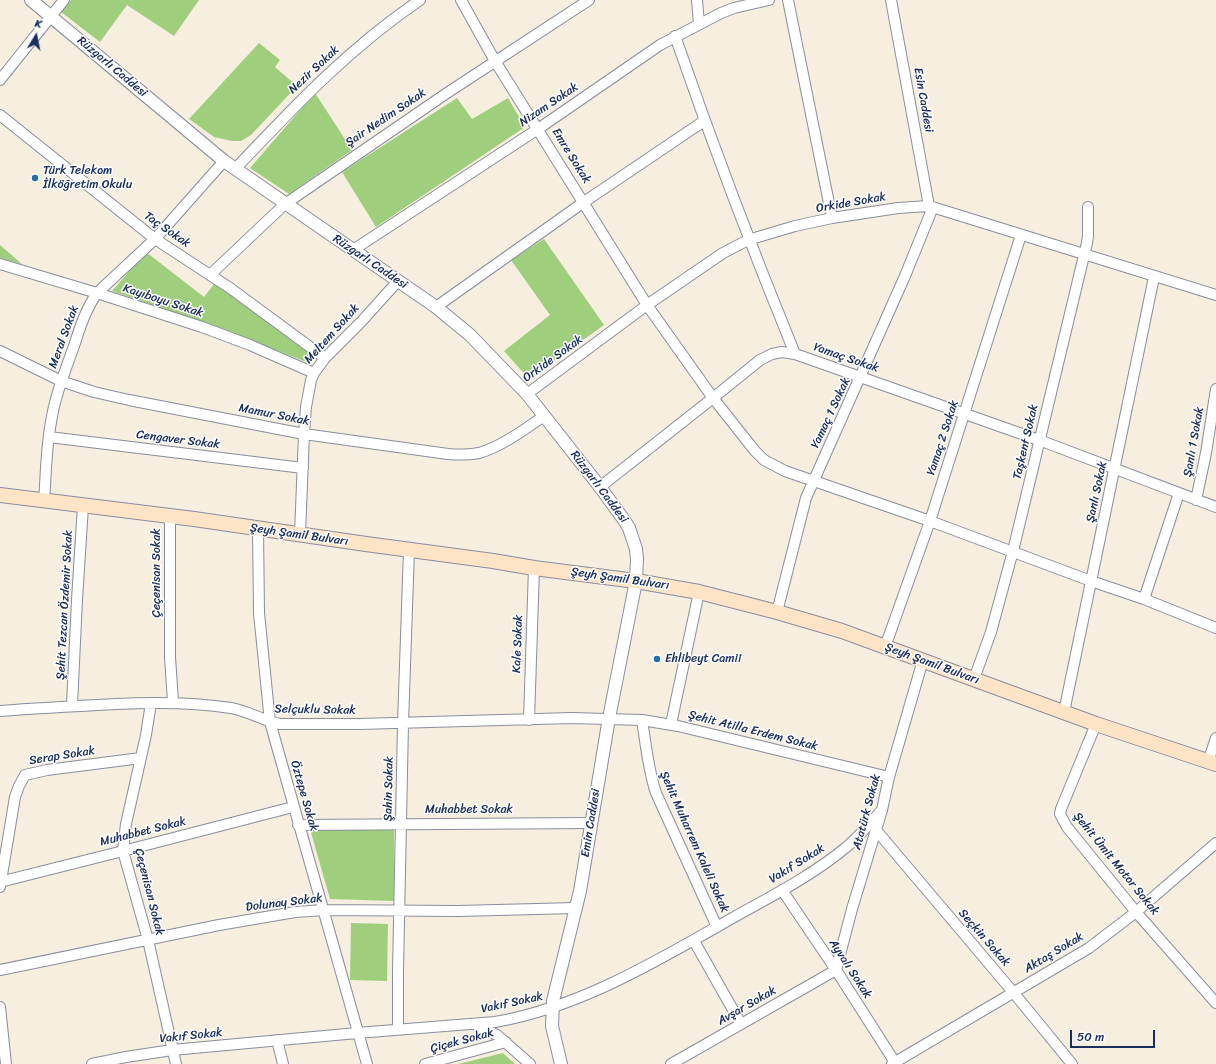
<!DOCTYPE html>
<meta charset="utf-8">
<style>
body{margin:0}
#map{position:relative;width:1216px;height:1064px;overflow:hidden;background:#f6eede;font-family:Sriracha,sans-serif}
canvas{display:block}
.north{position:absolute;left:16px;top:16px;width:40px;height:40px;-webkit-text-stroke:3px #fff;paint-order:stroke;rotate:10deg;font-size:11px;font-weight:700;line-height:16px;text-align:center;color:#1b2f5e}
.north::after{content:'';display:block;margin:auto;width:14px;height:18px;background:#1b2f5e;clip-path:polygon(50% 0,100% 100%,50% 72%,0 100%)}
.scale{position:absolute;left:1070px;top:1030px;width:85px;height:18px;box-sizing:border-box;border:2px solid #1b2f5e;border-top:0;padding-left:5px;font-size:12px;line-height:14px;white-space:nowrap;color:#1b2f5e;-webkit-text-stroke:3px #fff;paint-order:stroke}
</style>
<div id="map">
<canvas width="1216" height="1064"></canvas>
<div class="north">K</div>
<div class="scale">50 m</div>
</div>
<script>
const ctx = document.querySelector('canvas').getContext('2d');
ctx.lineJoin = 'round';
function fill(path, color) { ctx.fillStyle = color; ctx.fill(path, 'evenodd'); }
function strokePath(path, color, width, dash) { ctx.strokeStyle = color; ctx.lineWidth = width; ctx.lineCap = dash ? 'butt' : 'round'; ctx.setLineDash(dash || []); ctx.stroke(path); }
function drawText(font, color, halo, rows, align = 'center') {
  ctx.font = font + ' Sriracha,sans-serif'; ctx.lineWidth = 3; ctx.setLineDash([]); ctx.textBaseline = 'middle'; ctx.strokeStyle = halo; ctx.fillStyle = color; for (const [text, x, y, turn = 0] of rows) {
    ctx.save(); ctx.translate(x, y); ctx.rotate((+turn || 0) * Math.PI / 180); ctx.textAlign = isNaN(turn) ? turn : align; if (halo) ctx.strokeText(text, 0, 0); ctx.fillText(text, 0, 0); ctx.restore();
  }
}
fill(new Path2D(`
 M 71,0 L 199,0 L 174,36 L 127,5 L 100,42 L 61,12 Z
 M 259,43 L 280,60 L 275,67 L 297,86 L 251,135 L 241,141 L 232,141 L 214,137 L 189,119 Z
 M 315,93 L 352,150 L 289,194 L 250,168 Z
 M 457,98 L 472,119 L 508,98 L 525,127 L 376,227 L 342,172 Z
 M 544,239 L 604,325 L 529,379 L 504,351 L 550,315 L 511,260 Z
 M 0,245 L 22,264 L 0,258 Z
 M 146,252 L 204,297 L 215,283 L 316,355 L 309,363 L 200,321 L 112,291 Z
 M 394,828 L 394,901 L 330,899 L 310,829 Z
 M 351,923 L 388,924 L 387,981 L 350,980 Z
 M 503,1053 L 515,1064 L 458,1064 Z`), '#9fcf7d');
const minor = new Path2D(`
 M 461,0 L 495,61 L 647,305 L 713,398 L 755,451 L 764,460 L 785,471 L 930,521 L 1091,581 L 1144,599 L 1216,628
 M 697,0 L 699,24
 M 788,0 L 832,218
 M 891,0 L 929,206
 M 675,36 C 712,143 752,249 795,354
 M 0,80 L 64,0
 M 0,115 L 155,239 L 230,288 L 325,358
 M 236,168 C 294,107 349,48 420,0
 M 353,250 L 538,129 L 660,45 L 721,13 L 734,8 L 769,0
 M 0,264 L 97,293 L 202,327 L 250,345 L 314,373
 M 211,274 L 285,204 L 447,93 L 589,0
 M 436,307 L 584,202 L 704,121
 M 0,351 L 61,381 L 94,392 L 129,400 L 304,434 L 448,454 C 459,455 469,455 479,453 C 501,447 525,429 544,416
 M 527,394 L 647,305 L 723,253 L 748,240 L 795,226 L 832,218 L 898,208 L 929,206 L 1216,295
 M 49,437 L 303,468
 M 600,487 L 713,398 L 760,360 L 772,354 L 782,352 L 795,354 L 1039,440 L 1216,507
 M 1196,500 L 1206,453 L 1216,389
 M 44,501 C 46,475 46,448 51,422 C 55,396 65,371 74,346 C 80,327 86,309 97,293 L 155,239 L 224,161
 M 170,516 L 170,657 L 173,702
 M 258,529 L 259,613 L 270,722 L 367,1064
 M 300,534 L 304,434 L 306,407 L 311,380 L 314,373 L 325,358 L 361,322 L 398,281
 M 1144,599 L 1179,493
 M 777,612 L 806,498 L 905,276 L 933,207
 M 885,647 L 930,521 L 1021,235
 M 974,679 L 991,632 L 1013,551 L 1087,243 L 1088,236 L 1088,207
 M 151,703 L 146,735 L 126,824 L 123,851 L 148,940 L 176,1064
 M 72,705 L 77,600 L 83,506
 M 0,711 C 39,708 77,706 116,704 C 155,702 193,702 231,708 C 249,711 263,721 280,724 L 359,724 L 572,718 L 642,720 L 678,726 L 889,777
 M 1064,712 L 1154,277
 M 529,720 L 534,568
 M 642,720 C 646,745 648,769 656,793 L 717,927
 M 671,724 L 699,592
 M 1096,724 L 1061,809 L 1060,814 L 1067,827 L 1136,912 L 1216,1003
 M 1208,762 L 1216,738
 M 298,825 L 591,823
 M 876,830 L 1013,992 L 1072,1064
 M 0,882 L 123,851 L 293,807
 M 0,887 L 15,797 L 19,786 L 25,775 L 47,770 L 141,758
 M 782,890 L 836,970 L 896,1064
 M 694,941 L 741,1024
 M 0,970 L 219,925 L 295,912 L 324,910 L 458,911 L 576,908
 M 0,1007 L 6,1064
 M 476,1025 L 497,1035 L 530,1064
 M 398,1029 L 398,971 L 403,723 L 409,550
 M 277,1040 L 283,1064
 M 92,1064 L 126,1057 L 172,1050 L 357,1033 L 495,1022 C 582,1007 660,959 736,916 C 772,896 811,876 844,849 C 858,838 870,823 882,810
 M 425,1064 L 506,1042
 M 671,1064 L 836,970 L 852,909 L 882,810 L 889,777 L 923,660
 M 892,1064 L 1089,948 L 1136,912 L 1216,843`);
const tertiary = new Path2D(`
 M 31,0 L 224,161 L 436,307 L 470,335 L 527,394 L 600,487 L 624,520 L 629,528 L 636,549 L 637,559 L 636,581 L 609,718 L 580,891 L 553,1001 L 552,1026 L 561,1064`);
const secondary = new Path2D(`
 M 0,495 L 194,519 L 366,544 L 493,561 L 534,568 L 636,581 L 699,592 L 777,612 L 842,631 L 1096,724 L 1216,764`);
strokePath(minor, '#888e9e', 12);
strokePath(tertiary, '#888e9e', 14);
strokePath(secondary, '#888e9e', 16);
strokePath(minor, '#fff', 10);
strokePath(tertiary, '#fff', 12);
strokePath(secondary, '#fee4c6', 14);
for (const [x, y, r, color] of [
 [35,178,4,"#1f6fb2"],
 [657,659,4,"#1f6fb2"]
]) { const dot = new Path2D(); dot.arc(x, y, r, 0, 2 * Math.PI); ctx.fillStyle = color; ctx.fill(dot); strokePath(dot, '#fff', 1.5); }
drawText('12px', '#1b2f5e', '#fff', [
 ["Rüzgarlı Caddesi",112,67,40],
 ["Nezir Sokak",314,70,-43],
 ["Esin Caddesi",923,100,80],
 ["Nizam Sokak",549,105,-34],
 ["Şair Nedim Sokak",386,118,-34],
 ["Emre Sokak",571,156,58],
 ["Orkide Sokak",851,203,-10],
 ["Taç Sokak",167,230,35],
 ["Rüzgarlı Caddesi",370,262,34],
 ["Kayıboyu Sokak",163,301,18],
 ["Meltem Sokak",332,334,-48],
 ["Meral Sokak",64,337,-70],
 ["Yamaç Sokak",846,358,19],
 ["Orkide Sokak",553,359,-36],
 ["Yamaç 1 Sokak",831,413,-65],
 ["Mamur Sokak",274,415,11],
 ["Yamaç 2 Sokak",943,438,-72],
 ["Cengaver Sokak",178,440,7],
 ["Taşkent Sokak",1026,442,-77],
 ["Şanlı 1 Sokak",1194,442,-80],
 ["Rüzgarlı Caddesi",599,487,53],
 ["Şanlı Sokak",1097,492,-78],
 ["Şeyh Şamil Bulvarı",299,535,8],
 ["Çeçenisan Sokak",157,573,-90],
 ["Şeyh Şamil Bulvarı",620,579,8],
 ["Şehit Tezcan Özdemir Sokak",65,605,-87],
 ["Kale Sokak",518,644,-88],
 ["Şeyh Şamil Bulvarı",932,664,20],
 ["Selçuklu Sokak",315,710,1],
 ["Şehit Atilla Erdem Sokak",753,731,14],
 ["Serap Sokak",62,756,-9],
 ["Şahin Sokak",389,789,-89],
 ["Öztepe Sokak",304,796,74],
 ["Muhabbet Sokak",469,810],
 ["Atatürk Sokak",867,812,-75],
 ["Emin Caddesi",591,823,-81],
 ["Muhabbet Sokak",143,832,-14],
 ["Şehit Muharrem Kaleli Sokak",694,842,66],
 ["Vakıf Sokak",797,864,-32],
 ["Şehit Ümit Motor Sokak",1116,864,51],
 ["Çeçenisan Sokak",149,892,76],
 ["Dolunay Sokak",284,903,-7],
 ["Seçkin Sokak",984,938,49],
 ["Aktaş Sokak",1054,953,-31],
 ["Ayvalı Sokak",850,969,57],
 ["Vakıf Sokak",512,1003,-12],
 ["Avşar Sokak",747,1006,-30],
 ["Vakıf Sokak",191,1036,-6],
 ["Çiçek Sokak",462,1041,-15]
]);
drawText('12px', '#1b2f5e', '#fff', [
 ["Türk Telekom",43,171],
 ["İlköğretim Okulu",43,185],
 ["Ehlibeyt Camii",665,659]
], 'left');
</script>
